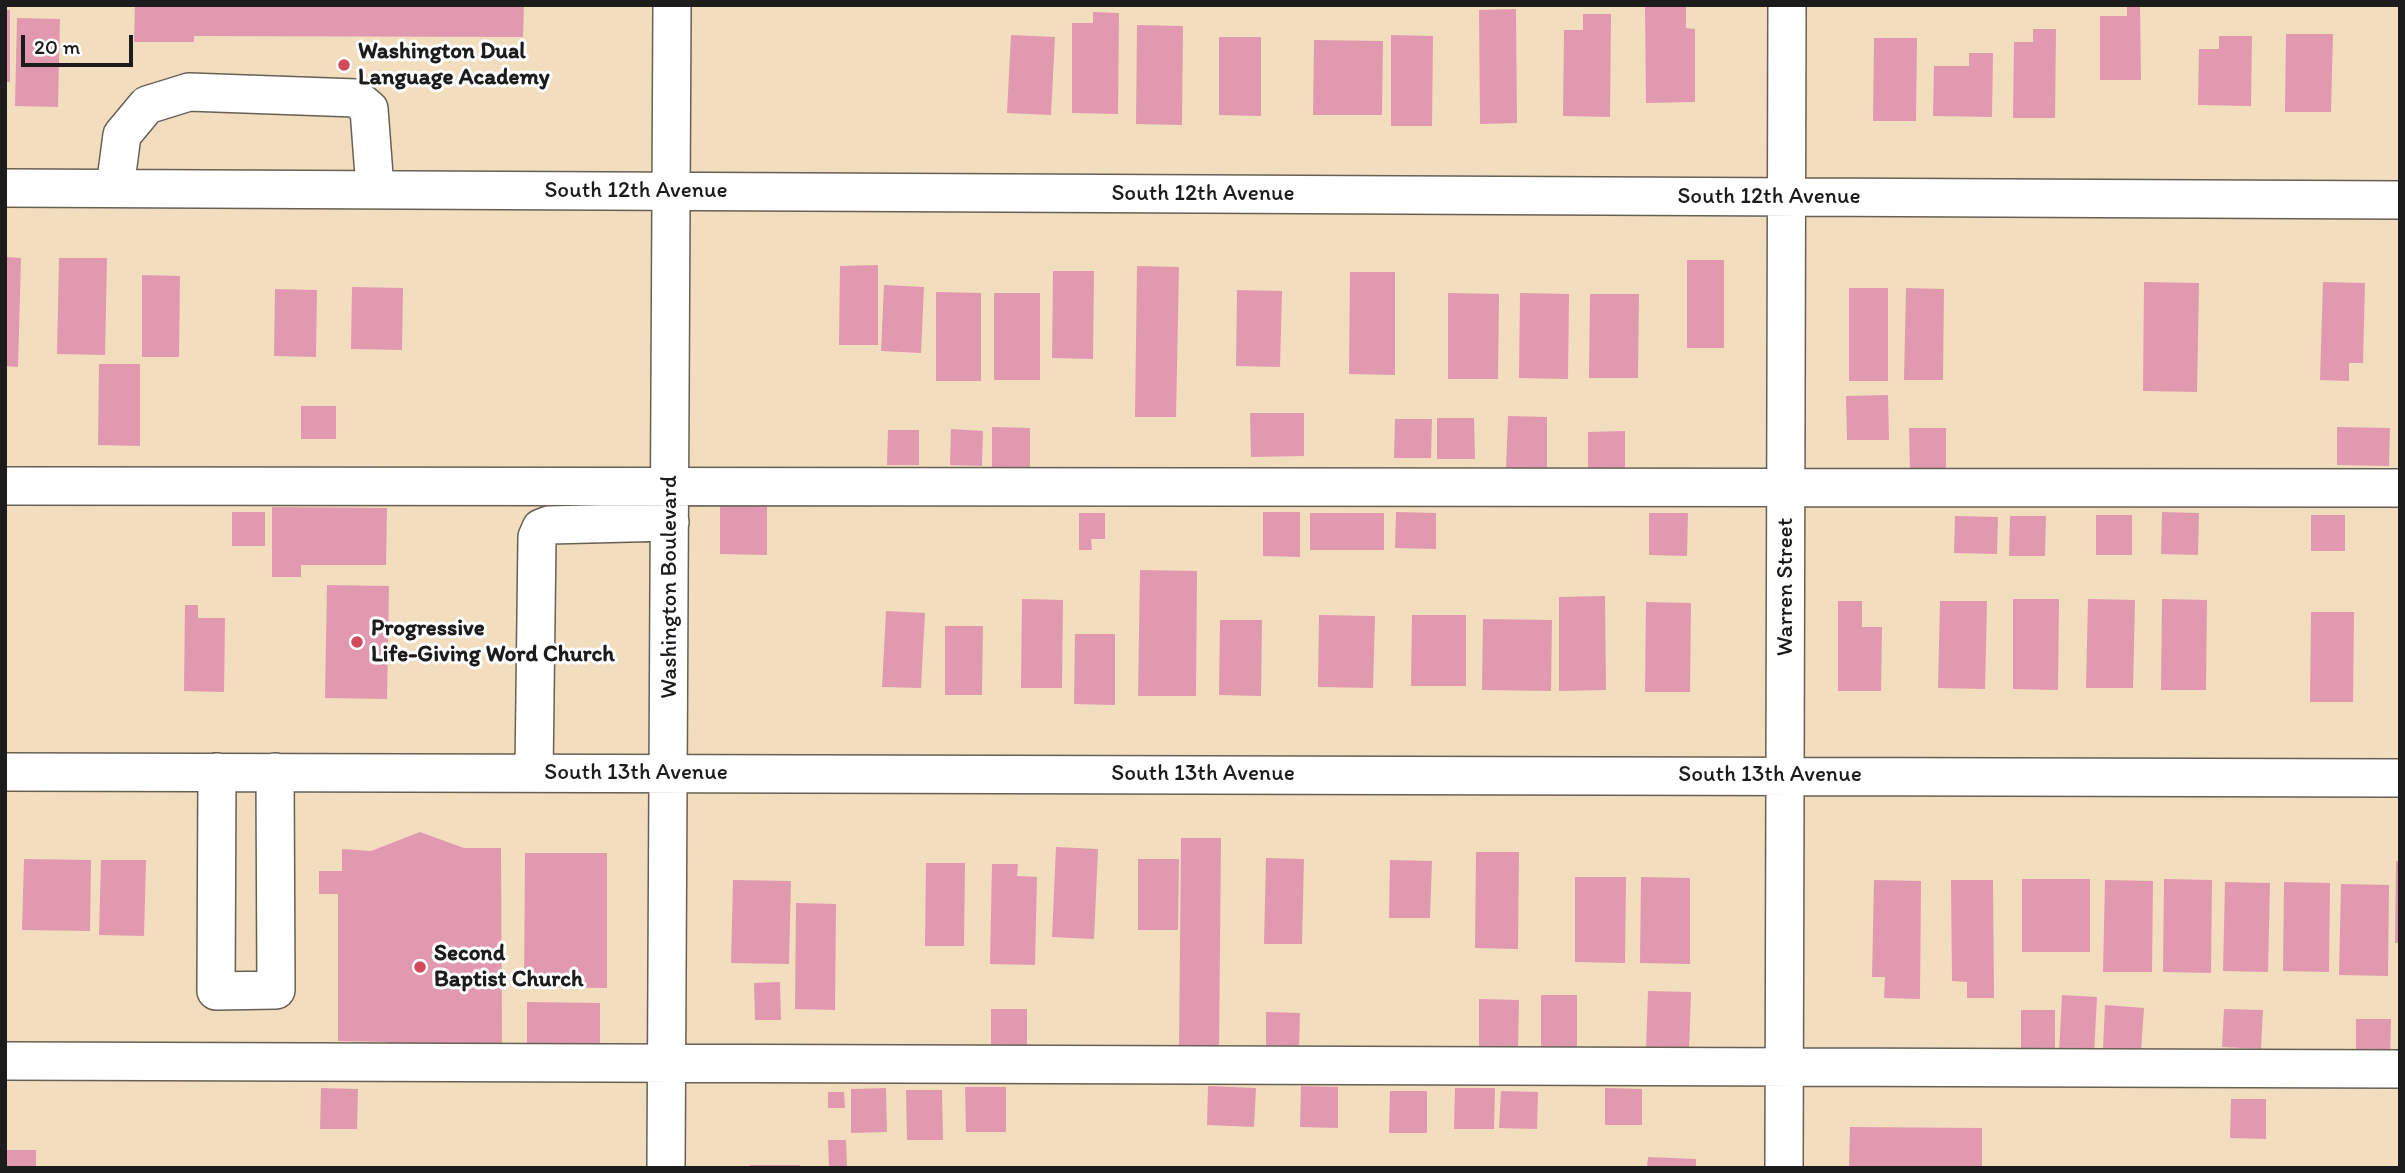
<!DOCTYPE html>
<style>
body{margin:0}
#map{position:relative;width:2405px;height:1173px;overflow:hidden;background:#f2ddbf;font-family:Itim,sans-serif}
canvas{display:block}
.frame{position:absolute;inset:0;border:7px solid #1c1c1c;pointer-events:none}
.scale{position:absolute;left:21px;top:35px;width:112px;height:32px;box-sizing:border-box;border:4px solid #1c1c1c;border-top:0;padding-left:9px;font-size:21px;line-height:24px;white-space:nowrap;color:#1c1c1c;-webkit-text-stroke:5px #fff;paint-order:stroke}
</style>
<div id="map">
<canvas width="2405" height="1173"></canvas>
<div class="frame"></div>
<div class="scale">20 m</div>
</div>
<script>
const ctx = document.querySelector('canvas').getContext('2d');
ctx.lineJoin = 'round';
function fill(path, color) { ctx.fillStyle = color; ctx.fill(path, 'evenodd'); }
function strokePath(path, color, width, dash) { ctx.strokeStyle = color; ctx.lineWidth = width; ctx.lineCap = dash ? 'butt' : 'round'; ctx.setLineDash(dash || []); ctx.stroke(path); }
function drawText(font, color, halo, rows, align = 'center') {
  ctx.font = font + ' Itim,sans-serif'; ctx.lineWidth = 6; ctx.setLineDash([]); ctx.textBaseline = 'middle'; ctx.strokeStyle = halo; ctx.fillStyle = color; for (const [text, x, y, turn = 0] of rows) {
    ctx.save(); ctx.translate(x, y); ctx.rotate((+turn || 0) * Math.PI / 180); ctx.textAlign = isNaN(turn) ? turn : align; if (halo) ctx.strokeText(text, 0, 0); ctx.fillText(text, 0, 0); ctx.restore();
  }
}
fill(new Path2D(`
 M 135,5 L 524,5 L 523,37 L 194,36 L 194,42 L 134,42 Z
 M 1645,5 L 1686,5 L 1686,28 L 1695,29 L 1695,102 L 1646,103 Z
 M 2127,5 L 2140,5 L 2141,80 L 2100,80 L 2100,16 L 2127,16 Z
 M 1516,9 L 1517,123 L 1480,124 L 1479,10 Z
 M 5,10 L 10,10 L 10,82 L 5,82 Z
 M 1093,12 L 1119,13 L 1118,114 L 1072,113 L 1072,23 L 1093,23 Z
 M 1583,14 L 1611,14 L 1610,117 L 1563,116 L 1564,30 L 1583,30 Z
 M 17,18 L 60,19 L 58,107 L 15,106 Z
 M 1137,25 L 1183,26 L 1182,125 L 1136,124 Z
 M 2033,29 L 2056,29 L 2055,118 L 2013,118 L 2014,42 L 2033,42 Z
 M 2286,34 L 2333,34 L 2331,112 L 2285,112 Z
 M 1011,35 L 1055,37 L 1051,115 L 1007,113 Z
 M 1391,35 L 1433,36 L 1432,126 L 1391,126 Z
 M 2219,36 L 2252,36 L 2251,106 L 2198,105 L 2199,49 L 2219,49 Z
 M 1219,37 L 1261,37 L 1261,116 L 1219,115 Z
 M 1874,38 L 1917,38 L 1916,121 L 1873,121 Z
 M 1314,40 L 1383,41 L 1382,115 L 1313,115 Z
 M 1969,53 L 1993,53 L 1992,117 L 1933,116 L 1934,66 L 1969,66 Z
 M 5,257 L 21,258 L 18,367 L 5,366 Z
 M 59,258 L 107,258 L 105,355 L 57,354 Z
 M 1687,260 L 1724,260 L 1724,348 L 1687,348 Z
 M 878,265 L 878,345 L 839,345 L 840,266 Z
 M 1137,266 L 1179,267 L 1176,417 L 1135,417 Z
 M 1053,271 L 1094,271 L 1093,359 L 1052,358 Z
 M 1350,272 L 1395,272 L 1395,375 L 1349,374 Z
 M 142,275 L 180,276 L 179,357 L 142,357 Z
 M 2144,282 L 2199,283 L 2197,392 L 2143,391 Z
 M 2323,282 L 2365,283 L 2363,363 L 2349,363 L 2349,381 L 2320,380 Z
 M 884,285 L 924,287 L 921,353 L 881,351 Z
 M 352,287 L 403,288 L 402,350 L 351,349 Z
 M 1849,288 L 1888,288 L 1888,381 L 1849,381 Z
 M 1906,288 L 1944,289 L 1943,380 L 1904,380 Z
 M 275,289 L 317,290 L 316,357 L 274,356 Z
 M 1237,290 L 1282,291 L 1280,367 L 1236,366 Z
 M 936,292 L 981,293 L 981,381 L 936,381 Z
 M 994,293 L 1040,293 L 1040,380 L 994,380 Z
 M 1448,293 L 1499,294 L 1498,379 L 1448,379 Z
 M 1520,293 L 1569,294 L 1568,379 L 1519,378 Z
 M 1590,294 L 1639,294 L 1638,378 L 1589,378 Z
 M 99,364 L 140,364 L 140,446 L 98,445 Z
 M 1888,395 L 1889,440 L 1847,440 L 1846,396 Z
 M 301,406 L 336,406 L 336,439 L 301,439 Z
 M 1250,413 L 1304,413 L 1304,456 L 1251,457 Z
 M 1508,416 L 1547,417 L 1547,468 L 1506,468 Z
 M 1437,418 L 1474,418 L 1475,459 L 1437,459 Z
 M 1395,419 L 1432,419 L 1431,458 L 1394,458 Z
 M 992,427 L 1030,428 L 1030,467 L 992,467 Z
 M 2337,427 L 2390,428 L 2389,466 L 2337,465 Z
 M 1909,428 L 1946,428 L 1946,472 L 1910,472 Z
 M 951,429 L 983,431 L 982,466 L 950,465 Z
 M 888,430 L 919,430 L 919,465 L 887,465 Z
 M 1625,431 L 1625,471 L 1588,470 L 1588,432 Z
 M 720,502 L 767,502 L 767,555 L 720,554 Z
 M 272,507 L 387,508 L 386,565 L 301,565 L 301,577 L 272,577 Z
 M 232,512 L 265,512 L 265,546 L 232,546 Z
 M 1263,512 L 1300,512 L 1300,557 L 1263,556 Z
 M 1396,512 L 1436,513 L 1436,549 L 1395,548 Z
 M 2162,512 L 2199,513 L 2198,555 L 2161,554 Z
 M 1079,513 L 1105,513 L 1105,539 L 1091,539 L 1092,550 L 1079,550 Z
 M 1310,513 L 1384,513 L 1384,550 L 1310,550 Z
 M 1649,513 L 1688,513 L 1687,556 L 1649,555 Z
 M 2096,515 L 2132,515 L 2132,555 L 2096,555 Z
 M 2311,515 L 2345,515 L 2345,551 L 2311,551 Z
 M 1955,516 L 1998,517 L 1997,554 L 1954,553 Z
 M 2010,516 L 2046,516 L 2045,556 L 2009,556 Z
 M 1140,570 L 1197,571 L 1196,696 L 1138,696 Z
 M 327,585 L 389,586 L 387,699 L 325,698 Z
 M 1605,596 L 1606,690 L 1559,691 L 1559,597 Z
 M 1022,599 L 1063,600 L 1062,688 L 1021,688 Z
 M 2013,599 L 2059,599 L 2058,690 L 2013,689 Z
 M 2088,599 L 2135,600 L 2133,688 L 2086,688 Z
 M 2162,599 L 2207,600 L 2206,690 L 2161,690 Z
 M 1838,601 L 1862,601 L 1862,627 L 1882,627 L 1881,691 L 1838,691 Z
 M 1940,601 L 1987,601 L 1985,689 L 1938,688 Z
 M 1646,602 L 1691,603 L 1690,692 L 1645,692 Z
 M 185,605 L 198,605 L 198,618 L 225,618 L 224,692 L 184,691 Z
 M 886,611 L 925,613 L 921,688 L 882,687 Z
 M 2311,612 L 2354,612 L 2353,702 L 2310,702 Z
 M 1319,615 L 1375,616 L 1373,688 L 1318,687 Z
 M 1412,615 L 1466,615 L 1466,686 L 1411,686 Z
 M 1483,619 L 1552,620 L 1551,691 L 1482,690 Z
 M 1220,620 L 1262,620 L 1261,696 L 1219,695 Z
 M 945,626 L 983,626 L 982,695 L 945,695 Z
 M 1075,634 L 1115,634 L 1115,705 L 1074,704 Z
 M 420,832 L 464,848 L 501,848 L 502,1044 L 451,1043 L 420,1056 L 386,1042 L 338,1041 L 338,894 L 319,894 L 319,871 L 342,871 L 342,849 L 371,851 Z
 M 1181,838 L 1221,838 L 1219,1051 L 1179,1051 Z
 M 1056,847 L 1098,849 L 1094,939 L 1052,937 Z
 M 1476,852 L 1519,852 L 1518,949 L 1475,948 Z
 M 525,853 L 607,853 L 607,988 L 524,987 Z
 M 1266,858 L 1304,859 L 1302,944 L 1264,944 Z
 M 24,859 L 91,860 L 90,931 L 22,930 Z
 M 1138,859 L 1179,859 L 1178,930 L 1138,930 Z
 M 101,860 L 146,860 L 144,936 L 99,935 Z
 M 1390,860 L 1432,861 L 1430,918 L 1389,918 Z
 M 2396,861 L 2400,861 L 2400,943 L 2395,943 Z
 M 926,863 L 965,863 L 964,946 L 925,946 Z
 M 992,864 L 1018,864 L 1017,876 L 1037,877 L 1035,965 L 990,964 Z
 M 1575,877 L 1626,877 L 1625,963 L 1575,962 Z
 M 1641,877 L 1690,878 L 1690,964 L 1640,963 Z
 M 2022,879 L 2090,879 L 2090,952 L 2022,952 Z
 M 2164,879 L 2212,880 L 2211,973 L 2163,972 Z
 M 733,880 L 791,881 L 789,964 L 731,963 Z
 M 1874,880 L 1921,881 L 1920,999 L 1884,998 L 1885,977 L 1872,977 Z
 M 1951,880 L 1993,880 L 1994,998 L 1967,998 L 1967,982 L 1952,981 Z
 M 2105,880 L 2153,881 L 2152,972 L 2103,972 Z
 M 2225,882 L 2270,883 L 2268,972 L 2223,971 Z
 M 2284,882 L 2330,883 L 2329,972 L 2283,971 Z
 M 2341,884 L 2389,885 L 2388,976 L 2339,975 Z
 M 796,903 L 836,904 L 835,1010 L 795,1009 Z
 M 780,982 L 781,1020 L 755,1020 L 754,983 Z
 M 1648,991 L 1691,992 L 1689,1051 L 1646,1050 Z
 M 1541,995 L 1577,995 L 1577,1050 L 1541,1049 Z
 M 2062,995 L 2097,997 L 2094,1055 L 2059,1053 Z
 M 1479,999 L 1519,1000 L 1518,1052 L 1479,1052 Z
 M 527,1002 L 600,1003 L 600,1057 L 527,1056 Z
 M 2105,1005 L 2144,1008 L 2141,1051 L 2103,1049 Z
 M 991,1009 L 1027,1009 L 1027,1050 L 991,1049 Z
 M 2224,1009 L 2263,1010 L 2261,1049 L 2222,1047 Z
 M 2021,1010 L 2055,1010 L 2055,1052 L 2021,1052 Z
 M 1266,1012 L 1300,1013 L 1299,1051 L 1266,1051 Z
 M 2356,1019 L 2391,1019 L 2390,1062 L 2356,1061 Z
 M 1208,1086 L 1256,1088 L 1254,1127 L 1207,1125 Z
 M 1301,1086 L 1338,1087 L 1338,1128 L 1300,1127 Z
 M 965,1087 L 1006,1087 L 1006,1132 L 966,1132 Z
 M 321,1088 L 358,1089 L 357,1129 L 320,1129 Z
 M 886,1088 L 887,1132 L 851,1133 L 851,1089 Z
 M 1455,1088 L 1495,1088 L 1494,1129 L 1454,1129 Z
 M 1605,1088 L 1642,1089 L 1642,1125 L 1605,1125 Z
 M 906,1090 L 942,1090 L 943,1140 L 907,1140 Z
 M 1390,1091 L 1427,1091 L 1427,1133 L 1389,1133 Z
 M 1501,1091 L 1538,1092 L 1537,1129 L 1499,1128 Z
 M 828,1092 L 844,1092 L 845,1108 L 828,1108 Z
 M 2231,1099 L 2266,1099 L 2266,1139 L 2230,1138 Z
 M 1850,1127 L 1982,1128 L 1982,1168 L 1849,1168 Z
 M 828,1140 L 846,1140 L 847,1166 L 829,1167 Z
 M 5,1150 L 36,1150 L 36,1168 L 5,1168 Z
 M 1648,1157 L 1696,1159 L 1696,1168 L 1647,1168 Z
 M 750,1165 L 800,1165 L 800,1168 L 750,1168 Z`), '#e199b0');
const minor = new Path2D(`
 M 5,188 L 2400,200
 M 115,188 L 122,135 L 147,105 L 189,92 L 356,98 L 369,109 L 375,189
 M 5,486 L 2400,488
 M 5,772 L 2400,778
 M 217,772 L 216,991 L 276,990 L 275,772
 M 534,773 L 537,537 L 541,528 L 549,525 L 670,522
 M 5,1061 L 2400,1069
 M 666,1168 L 672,5
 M 1784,1168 L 1787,5`);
strokePath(minor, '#676055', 40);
strokePath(minor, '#fff', 37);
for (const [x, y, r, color] of [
 [344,65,7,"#d1495b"],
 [357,642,7,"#d1495b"],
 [420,967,7,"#d1495b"]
]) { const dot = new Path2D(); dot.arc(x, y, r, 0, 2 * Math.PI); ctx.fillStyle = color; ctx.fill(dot); strokePath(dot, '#fff', 2.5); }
drawText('bold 23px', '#1c1c1c', '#fff', [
 ["Washington Dual",358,52],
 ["Language Academy",358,78],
 ["Progressive",371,629],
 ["Life-Giving Word Church",371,655],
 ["Second",434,954],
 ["Baptist Church",434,980]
], 'left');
drawText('23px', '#1c1c1c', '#fff', [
 ["South 12th Avenue",636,191],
 ["South 12th Avenue",1203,194],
 ["South 12th Avenue",1769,197],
 ["Washington Boulevard",670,587,-90],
 ["Warren Street",1786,587,-90],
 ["South 13th Avenue",636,773],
 ["South 13th Avenue",1203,774],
 ["South 13th Avenue",1770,775]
]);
</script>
